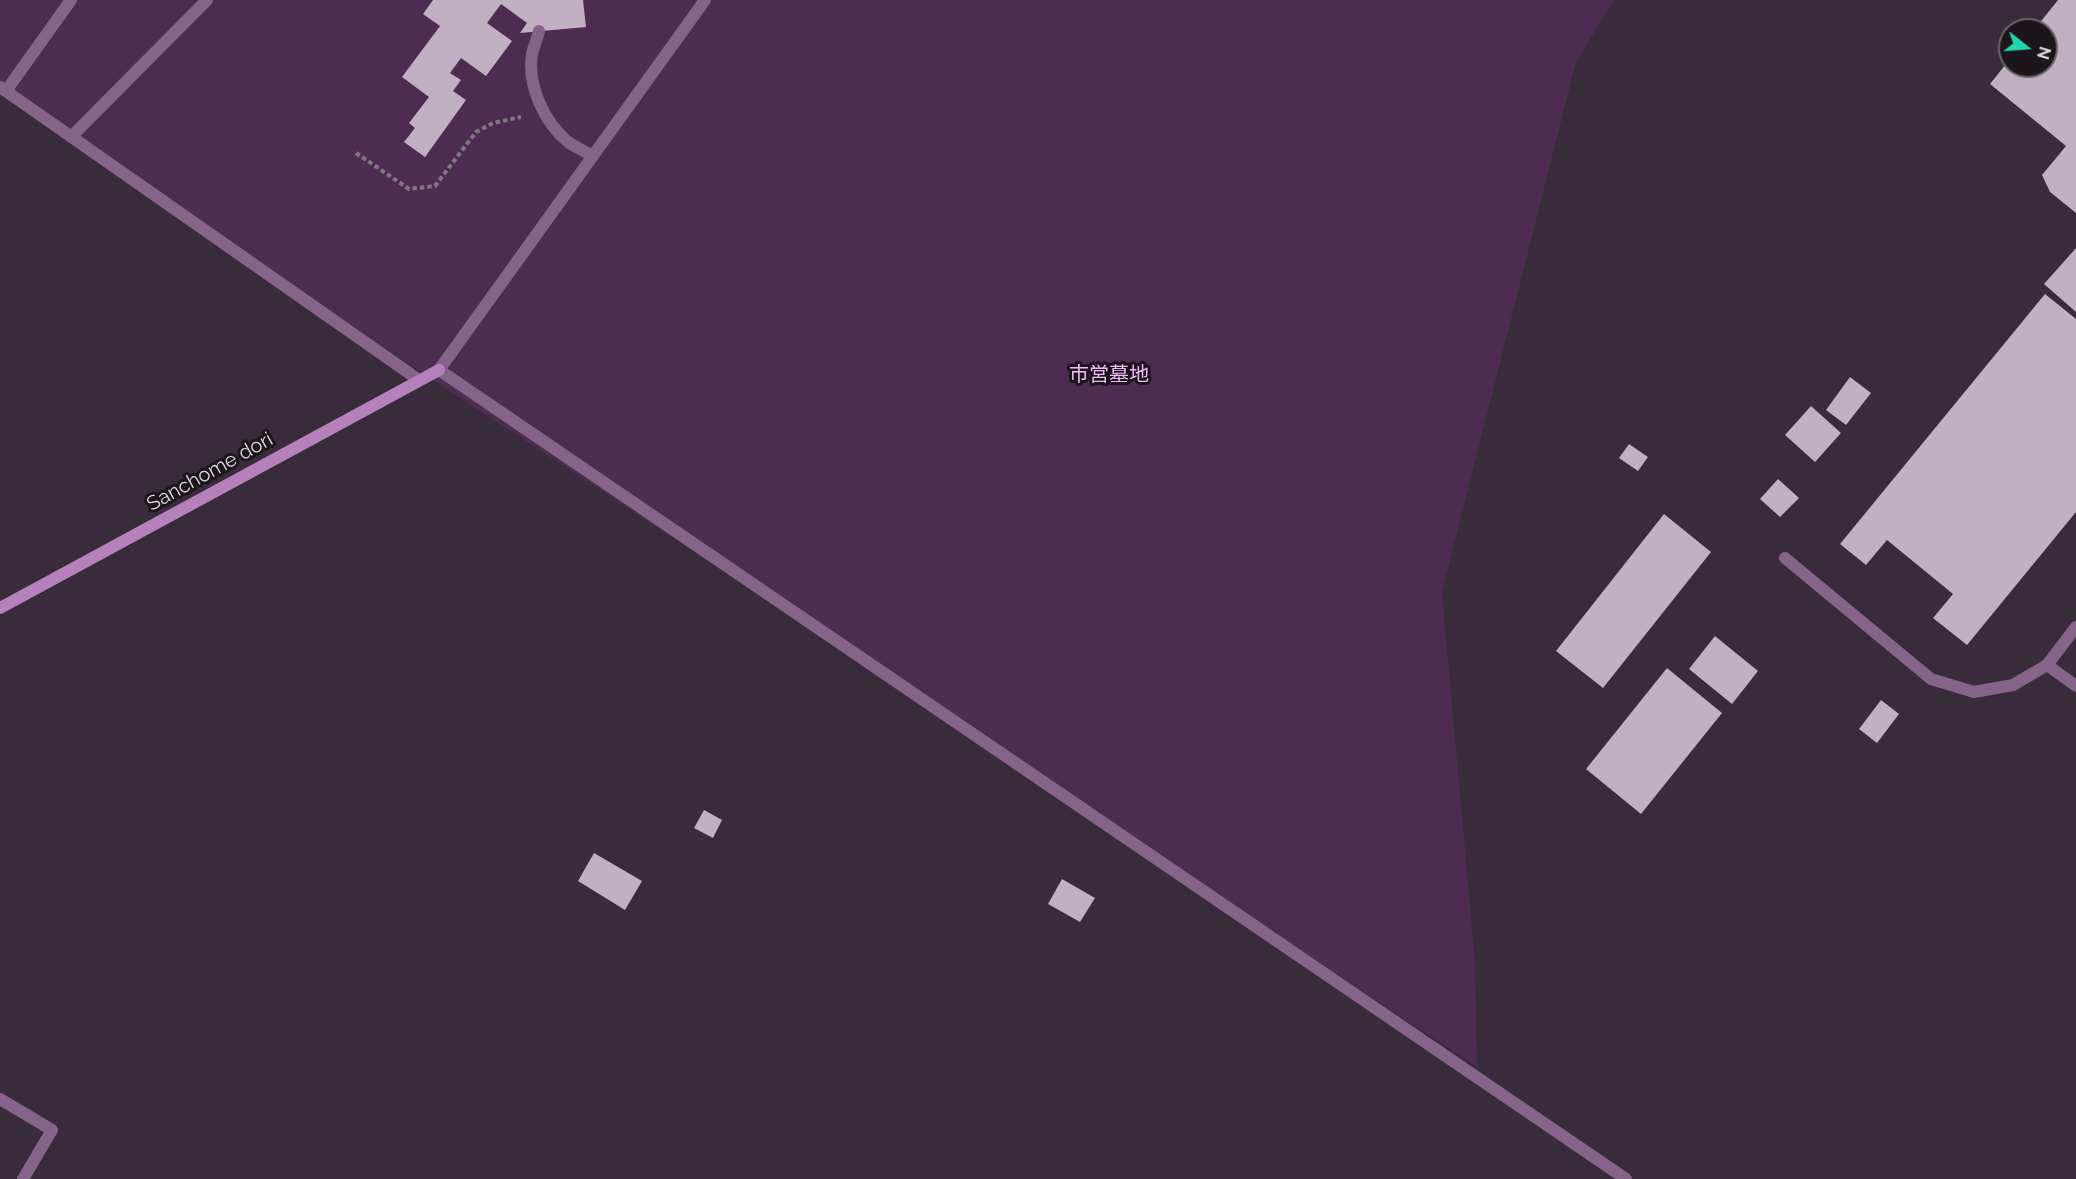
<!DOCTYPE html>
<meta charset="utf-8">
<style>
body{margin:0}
#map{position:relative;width:2076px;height:1179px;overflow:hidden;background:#382b3a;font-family:Raleway,sans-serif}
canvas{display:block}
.north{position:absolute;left:1998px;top:18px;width:60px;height:60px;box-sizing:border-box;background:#1c161c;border:2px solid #6a636a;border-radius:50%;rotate:107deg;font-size:16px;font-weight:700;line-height:24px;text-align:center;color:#ded6df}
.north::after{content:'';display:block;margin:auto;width:21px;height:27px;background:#23d5af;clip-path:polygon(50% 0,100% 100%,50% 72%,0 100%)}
</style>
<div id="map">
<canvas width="2076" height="1179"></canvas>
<div class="north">N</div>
</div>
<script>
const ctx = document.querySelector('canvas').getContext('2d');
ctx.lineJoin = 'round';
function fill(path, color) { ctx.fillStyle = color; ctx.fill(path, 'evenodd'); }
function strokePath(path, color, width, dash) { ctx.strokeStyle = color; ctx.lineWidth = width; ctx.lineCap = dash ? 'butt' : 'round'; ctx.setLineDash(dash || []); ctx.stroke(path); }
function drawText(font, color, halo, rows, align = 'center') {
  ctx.font = font + ' Raleway,"Noto Sans JP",sans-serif'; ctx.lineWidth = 6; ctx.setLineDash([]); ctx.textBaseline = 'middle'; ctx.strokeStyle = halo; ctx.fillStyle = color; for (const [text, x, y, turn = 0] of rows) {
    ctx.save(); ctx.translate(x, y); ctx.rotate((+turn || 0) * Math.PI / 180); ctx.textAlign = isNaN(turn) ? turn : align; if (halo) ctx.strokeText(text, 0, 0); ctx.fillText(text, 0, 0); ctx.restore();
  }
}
fill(new Path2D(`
 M 0,0 L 1614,0 L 1576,62 L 1442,593 L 1475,961 L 1477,1067 L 0,95 Z`), '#4e2c52');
fill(new Path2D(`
 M 433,0 L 583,0 L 586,27 L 520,33 L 527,23 L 501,4 L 487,23 L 512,41 L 486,76 L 461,58 L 450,73 L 461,80 L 453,91 L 466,100 L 425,157 L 404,142 L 415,128 L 409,123 L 429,97 L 402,77 L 440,26 L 423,14 Z
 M 2058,0 L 2076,0 L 2076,213 L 2050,192 L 2042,175 L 2066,146 L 1990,84 L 2010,59 L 2010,66 L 2046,66 L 2046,30 L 2034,30 Z
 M 2076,248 L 2076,312 L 2044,284 Z
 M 2045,294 L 2076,319 L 2076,512 L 1967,645 L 1933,618 L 1953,594 L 1887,540 L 1866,565 L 1840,544 Z
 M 1850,377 L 1871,393 L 1846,425 L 1826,410 Z
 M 1811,406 L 1841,433 L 1815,462 L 1785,435 Z
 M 1629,444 L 1648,457 L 1638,471 L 1619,458 Z
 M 1778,479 L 1799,498 L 1780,517 L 1760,499 Z
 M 1664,514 L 1711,552 L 1603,688 L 1556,651 Z
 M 1715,636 L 1758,671 L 1732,704 L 1689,669 Z
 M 1667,668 L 1722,713 L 1641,814 L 1586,769 Z
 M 1881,700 L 1899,714 L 1877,743 L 1859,729 Z
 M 704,810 L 722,820 L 713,838 L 694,828 Z
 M 594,853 L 642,881 L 625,910 L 578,881 Z
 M 1062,879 L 1095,898 L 1080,922 L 1048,904 Z`), '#c0b0c2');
strokePath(new Path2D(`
 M 356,153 L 409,189 L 435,186 L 476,132 L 493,123 L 521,117`), '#817682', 4, [4.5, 3]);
strokePath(new Path2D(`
 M 539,31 C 537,39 534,46 532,54 C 527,85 544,122 568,142 C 575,147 585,151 592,156
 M 0,87 L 419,380
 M 6,91 L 71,0
 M 71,137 L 207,0
 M 439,370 L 705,0`), '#86648a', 12);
strokePath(new Path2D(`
 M 439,370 L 1626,1179
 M 1785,558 L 1931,679 L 1974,692 L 2013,685 L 2047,665 L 2076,686
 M 2047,665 L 2076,627
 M 0,1099 L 52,1130 L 23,1179`), '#86648a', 12);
strokePath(new Path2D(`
 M 0,608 L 439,370`), '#b680bc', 12);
drawText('20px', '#f2bbf8', '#1c161c', [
 ["市営墓地",1109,375]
]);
drawText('20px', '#ded6df', '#1c161c', [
 ["Sanchome dori",210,472,-29]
]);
</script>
